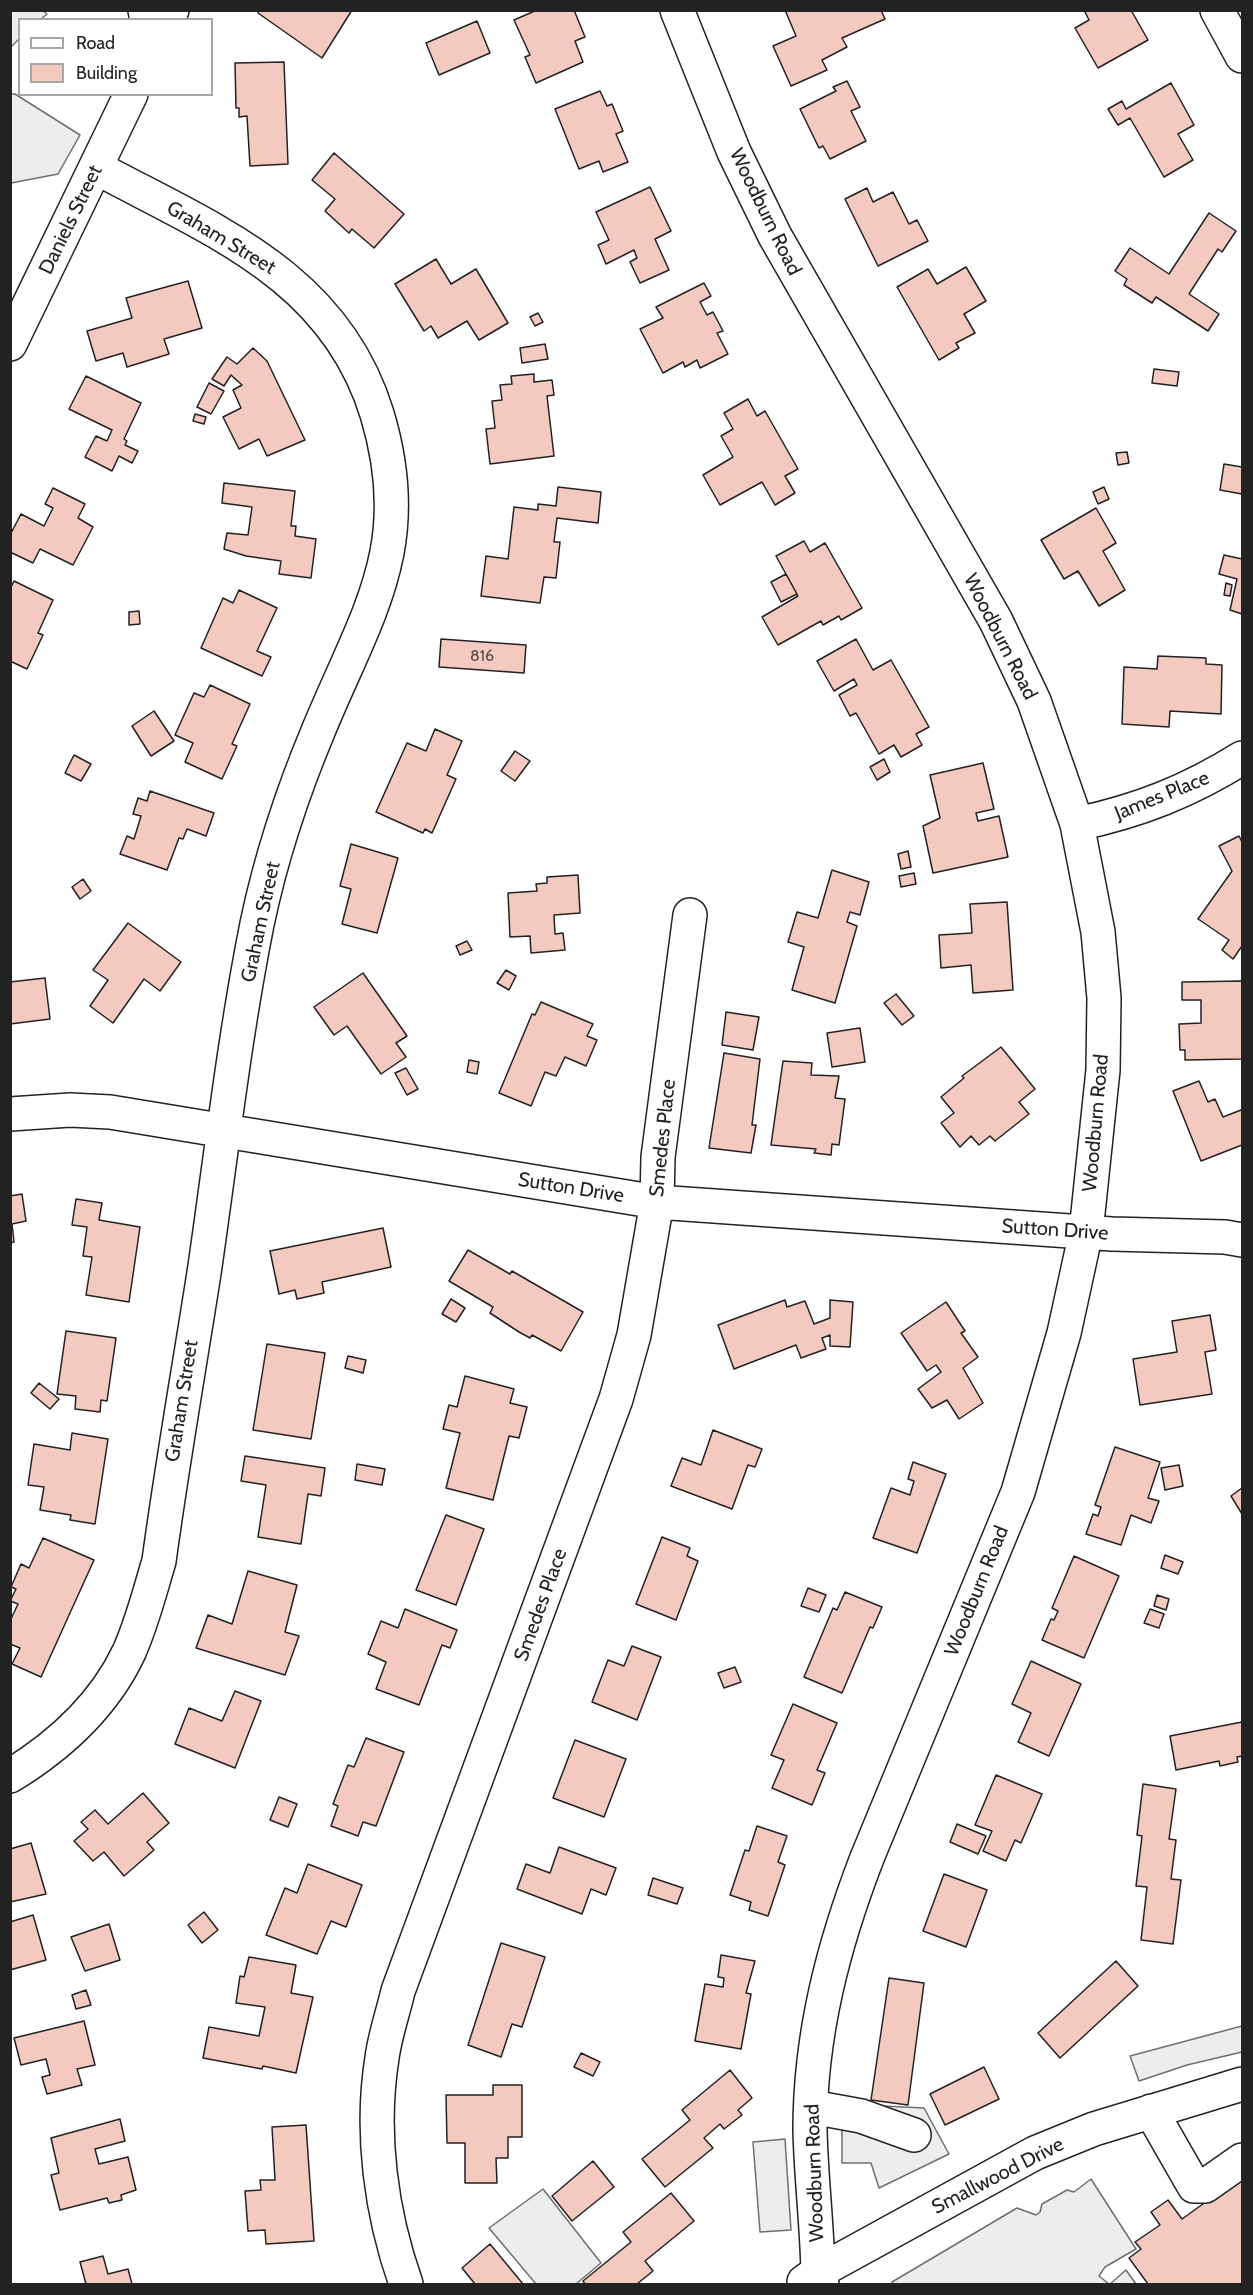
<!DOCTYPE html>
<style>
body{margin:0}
#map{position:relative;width:1253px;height:2295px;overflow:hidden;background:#fff;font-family:Cabin,sans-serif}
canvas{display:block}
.frame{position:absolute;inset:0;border:12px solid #222;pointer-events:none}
.legend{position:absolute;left:18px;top:18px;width:195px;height:78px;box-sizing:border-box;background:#fff;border:2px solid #a7a7a7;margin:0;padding:8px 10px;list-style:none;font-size:18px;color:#222}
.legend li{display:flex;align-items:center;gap:12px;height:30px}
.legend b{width:30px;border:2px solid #a7a7a7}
</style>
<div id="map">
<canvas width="1253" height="2295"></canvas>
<div class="frame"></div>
<ul class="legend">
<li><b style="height:8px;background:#fff"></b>Road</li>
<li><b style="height:16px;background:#f3c9c0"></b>Building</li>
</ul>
</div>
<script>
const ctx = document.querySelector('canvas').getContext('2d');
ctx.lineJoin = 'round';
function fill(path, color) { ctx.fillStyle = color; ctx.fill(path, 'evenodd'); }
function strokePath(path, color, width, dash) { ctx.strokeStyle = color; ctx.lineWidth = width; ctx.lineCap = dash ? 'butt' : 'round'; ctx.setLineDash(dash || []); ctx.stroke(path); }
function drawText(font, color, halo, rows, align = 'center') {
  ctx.font = font + ' Cabin,sans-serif'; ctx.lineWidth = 4.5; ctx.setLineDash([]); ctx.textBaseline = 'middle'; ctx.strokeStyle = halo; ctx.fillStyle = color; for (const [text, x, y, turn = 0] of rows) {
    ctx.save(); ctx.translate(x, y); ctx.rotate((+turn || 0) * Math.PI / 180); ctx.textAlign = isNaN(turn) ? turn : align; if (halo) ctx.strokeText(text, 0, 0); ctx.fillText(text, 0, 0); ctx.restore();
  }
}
const parking = new Path2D(`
 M 11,10 L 43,11 L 47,14 L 41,19 L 20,20 L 19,39 L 11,47 Z
 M 11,94 L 15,94 L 80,135 L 58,174 L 11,183 Z
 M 1242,2026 L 1242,2052 L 1187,2065 L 1139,2081 L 1130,2056 Z
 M 842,2104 L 924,2108 L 949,2154 L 879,2188 L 871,2163 L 842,2163 Z
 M 785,2139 L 791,2230 L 760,2232 L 753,2142 Z
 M 1091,2179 L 1136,2249 L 1105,2267 L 1099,2276 L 1109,2284 L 893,2284 L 892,2282 L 1017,2208 L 1036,2215 L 1040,2212 L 1042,2204 L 1067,2190 L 1074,2192 Z
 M 543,2189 L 601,2263 L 576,2284 L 536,2284 L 489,2228 Z
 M 1126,2270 L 1136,2284 L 1110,2284 Z`);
fill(parking, '#ededed');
strokePath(parking, '#6f6f6f', 1.5);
const building = new Path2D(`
 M 259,10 L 352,10 L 322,58 L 258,13 Z
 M 537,10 L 574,10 L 585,37 L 575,41 L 583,62 L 536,83 L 525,57 L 530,55 L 514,20 Z
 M 785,10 L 881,10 L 885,19 L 842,38 L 847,47 L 822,60 L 827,70 L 791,86 L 773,46 L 796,36 Z
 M 1084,10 L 1131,10 L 1148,40 L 1098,68 L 1075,28 L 1089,20 Z
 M 477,21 L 490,53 L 439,75 L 426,43 Z
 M 284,62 L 288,164 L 250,166 L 247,116 L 239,117 L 239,108 L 236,108 L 235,63 Z
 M 847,81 L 860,107 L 851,111 L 866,141 L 830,159 L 823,146 L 819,148 L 800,109 L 836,91 L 833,87 Z
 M 1171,83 L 1194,125 L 1178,134 L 1193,160 L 1164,177 L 1130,118 L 1118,125 L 1108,109 L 1122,101 L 1126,109 Z
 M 600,91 L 607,106 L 612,104 L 623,131 L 616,134 L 628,162 L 603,172 L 599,161 L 579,169 L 555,109 Z
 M 334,153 L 404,214 L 374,248 L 352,229 L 349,233 L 325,211 L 335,199 L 312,180 Z
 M 650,187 L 671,231 L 655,239 L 669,270 L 640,283 L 630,262 L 637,258 L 634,250 L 606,264 L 598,245 L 609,240 L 596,212 Z
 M 867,188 L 873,202 L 893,192 L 909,224 L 917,220 L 928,241 L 878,266 L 845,199 Z
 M 1209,213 L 1236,231 L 1222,252 L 1218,249 L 1189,294 L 1219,314 L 1208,331 L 1156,297 L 1152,303 L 1124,285 L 1127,279 L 1115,271 L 1130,248 L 1169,274 Z
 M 436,259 L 451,284 L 476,269 L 508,323 L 479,340 L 467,321 L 438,338 L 431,326 L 424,331 L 395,284 Z
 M 966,267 L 986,301 L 964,314 L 975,333 L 956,343 L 959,348 L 939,360 L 897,287 L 928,269 L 937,284 Z
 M 188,281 L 202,328 L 164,339 L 169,354 L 127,367 L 123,353 L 96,361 L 87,331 L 132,318 L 126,298 Z
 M 704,283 L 711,296 L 700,302 L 707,315 L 713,312 L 723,331 L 717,333 L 728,354 L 700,368 L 697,360 L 685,367 L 683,362 L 663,373 L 640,329 L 663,318 L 656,307 Z
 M 538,313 L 543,322 L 535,326 L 530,317 Z
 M 545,344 L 548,359 L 522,363 L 520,348 Z
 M 253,348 L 267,361 L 305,440 L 267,456 L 259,439 L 239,449 L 223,417 L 241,408 L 233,390 L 242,385 L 231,375 L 224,386 L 212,379 L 227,357 L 237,364 Z
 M 1154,369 L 1179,372 L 1177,386 L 1152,383 Z
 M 534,374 L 534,382 L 552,380 L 554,395 L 547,396 L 554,456 L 490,464 L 486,429 L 495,428 L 492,401 L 502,400 L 500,385 L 512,384 L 511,376 Z
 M 86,376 L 141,403 L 124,439 L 127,441 L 125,445 L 138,451 L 132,463 L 119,456 L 112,471 L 85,457 L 96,436 L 107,441 L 112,430 L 69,409 Z
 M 209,383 L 224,391 L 211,414 L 197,407 Z
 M 748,399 L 757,416 L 765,411 L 798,469 L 785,476 L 795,493 L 775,505 L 762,482 L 720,505 L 703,475 L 733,457 L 721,436 L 733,429 L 724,413 Z
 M 195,414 L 206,417 L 204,424 L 193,421 Z
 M 1127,452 L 1129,463 L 1118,465 L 1116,453 Z
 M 1224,464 L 1242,467 L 1242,494 L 1220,490 Z
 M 224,483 L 295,491 L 291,526 L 296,526 L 295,536 L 316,539 L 311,578 L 279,574 L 281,561 L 246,556 L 224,549 L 227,533 L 248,535 L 252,507 L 222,503 Z
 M 558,487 L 601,492 L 598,523 L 557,518 L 554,542 L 560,542 L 556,578 L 544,577 L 540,603 L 481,596 L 486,556 L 508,559 L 514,507 L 538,510 L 538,504 L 556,506 Z
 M 1104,487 L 1109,499 L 1098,504 L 1093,492 Z
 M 53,488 L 85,504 L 78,518 L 93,527 L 73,565 L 40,549 L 33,563 L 10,552 L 10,535 L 21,514 L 44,526 L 53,508 L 45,504 Z
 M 1096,508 L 1116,543 L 1103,551 L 1125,590 L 1099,606 L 1078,571 L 1064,579 L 1041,540 Z
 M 804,541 L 810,552 L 825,543 L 862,608 L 841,620 L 839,616 L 823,625 L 821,621 L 778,645 L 762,617 L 798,596 L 776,556 Z
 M 1224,555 L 1242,559 L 1242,614 L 1230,610 L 1237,579 L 1219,574 Z
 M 786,574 L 797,594 L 781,602 L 771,582 Z
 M 14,581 L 53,600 L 38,633 L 43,635 L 27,669 L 10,661 L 10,589 Z
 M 1226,583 L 1232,585 L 1230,596 L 1224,595 Z
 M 239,590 L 277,608 L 257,651 L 271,657 L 262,676 L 201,648 L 223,598 L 233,603 Z
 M 139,611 L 140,624 L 129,625 L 129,612 Z
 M 441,639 L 526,645 L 524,673 L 439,667 Z
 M 856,639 L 873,670 L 891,660 L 929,727 L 916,734 L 922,745 L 901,757 L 894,745 L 879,754 L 856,713 L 850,716 L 839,695 L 857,685 L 854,679 L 834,691 L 817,661 Z
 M 1158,656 L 1206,658 L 1206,664 L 1222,665 L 1221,714 L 1170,711 L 1169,727 L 1122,724 L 1124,667 L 1157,669 Z
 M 210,685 L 250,704 L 232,744 L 237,746 L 222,779 L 185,762 L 193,743 L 175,735 L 194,693 L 204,697 Z
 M 154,711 L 174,741 L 151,756 L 132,726 Z
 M 435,729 L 462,741 L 447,775 L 456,779 L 432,833 L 425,829 L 423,833 L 376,812 L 407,743 L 426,751 Z
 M 515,751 L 530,761 L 515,781 L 501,771 Z
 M 74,755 L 91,764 L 81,781 L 65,773 Z
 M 884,759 L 890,772 L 877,780 L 870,767 Z
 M 983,763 L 994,809 L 976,813 L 978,821 L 999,816 L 1008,857 L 933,873 L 923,826 L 940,818 L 930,775 Z
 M 150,791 L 214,813 L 206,836 L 187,829 L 183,839 L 179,838 L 167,870 L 120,854 L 127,836 L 134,839 L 141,816 L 133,814 L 138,798 L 147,801 Z
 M 1239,836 L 1242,842 L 1242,946 L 1233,959 L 1222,950 L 1229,940 L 1198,919 L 1232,871 L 1219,846 Z
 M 351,844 L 398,858 L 377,933 L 342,924 L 351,889 L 340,886 Z
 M 908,851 L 911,867 L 901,869 L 898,854 Z
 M 832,870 L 869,882 L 860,915 L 850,912 L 847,922 L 857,926 L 835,1003 L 792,990 L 804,947 L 788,942 L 797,912 L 818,918 Z
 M 914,873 L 916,884 L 901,887 L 899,876 Z
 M 578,875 L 580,913 L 554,915 L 555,934 L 563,933 L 565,950 L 531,953 L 530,936 L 510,937 L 508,893 L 537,891 L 536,884 L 547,883 L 547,877 Z
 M 83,879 L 91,891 L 80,899 L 72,887 Z
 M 1007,902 L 1013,990 L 973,993 L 971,965 L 941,968 L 939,935 L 972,933 L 970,904 Z
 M 128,923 L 181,962 L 160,991 L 144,979 L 113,1023 L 90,1006 L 108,980 L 93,970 Z
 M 467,941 L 472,950 L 460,955 L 456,946 Z
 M 506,970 L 516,976 L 509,990 L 497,983 Z
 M 363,973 L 407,1036 L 396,1043 L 406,1057 L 381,1074 L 347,1026 L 334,1035 L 314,1007 Z
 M 45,978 L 50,1019 L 10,1024 L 10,982 Z
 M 1242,981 L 1242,1059 L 1185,1060 L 1185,1050 L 1180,1050 L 1179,1024 L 1201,1023 L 1201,1000 L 1182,1000 L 1182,982 Z
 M 896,994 L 914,1016 L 902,1025 L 884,1003 Z
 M 541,1002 L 593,1024 L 587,1036 L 597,1040 L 586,1066 L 565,1057 L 556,1076 L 545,1072 L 531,1106 L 499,1093 L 532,1014 L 535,1015 Z
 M 726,1012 L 759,1017 L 753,1050 L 722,1045 Z
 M 860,1028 L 865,1062 L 832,1067 L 827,1033 Z
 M 1001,1047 L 1035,1089 L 1019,1102 L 1029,1114 L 995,1141 L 990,1136 L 979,1145 L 971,1136 L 960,1147 L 941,1123 L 954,1113 L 941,1097 L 964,1078 L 962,1076 Z
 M 724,1053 L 760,1059 L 752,1125 L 756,1125 L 751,1153 L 709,1148 Z
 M 469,1060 L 479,1062 L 477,1074 L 467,1072 Z
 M 783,1061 L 812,1063 L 811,1075 L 839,1076 L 835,1098 L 845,1099 L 839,1145 L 832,1144 L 831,1155 L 814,1153 L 816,1149 L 771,1145 Z
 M 406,1068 L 418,1089 L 407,1095 L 395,1073 Z
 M 1199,1081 L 1208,1102 L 1215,1099 L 1223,1117 L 1241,1110 L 1242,1112 L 1242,1145 L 1201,1161 L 1173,1091 Z
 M 22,1194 L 26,1221 L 12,1224 L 14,1242 L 10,1243 L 10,1196 Z
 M 76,1199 L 102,1203 L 99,1220 L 140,1227 L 129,1302 L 86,1295 L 92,1257 L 83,1256 L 87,1227 L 72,1225 Z
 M 383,1228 L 391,1267 L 322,1282 L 324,1293 L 297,1299 L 295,1290 L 279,1294 L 270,1251 Z
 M 468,1250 L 510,1274 L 512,1271 L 583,1312 L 561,1351 L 532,1335 L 530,1338 L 519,1332 L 490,1313 L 493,1307 L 449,1281 Z
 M 451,1299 L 465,1308 L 456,1322 L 442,1314 Z
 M 785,1300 L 787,1307 L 805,1301 L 814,1324 L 830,1318 L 830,1300 L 853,1302 L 850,1347 L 830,1346 L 830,1335 L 822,1338 L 826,1349 L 801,1358 L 796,1345 L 734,1369 L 718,1325 Z
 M 946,1302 L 965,1331 L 961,1333 L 978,1357 L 963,1368 L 983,1403 L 959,1419 L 947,1400 L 932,1408 L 918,1389 L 941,1372 L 936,1365 L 927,1371 L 901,1333 Z
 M 1210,1315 L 1216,1350 L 1205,1352 L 1212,1394 L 1140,1405 L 1133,1359 L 1177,1352 L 1172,1321 Z
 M 66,1331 L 116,1338 L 107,1401 L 101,1400 L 100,1412 L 75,1409 L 76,1396 L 57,1394 Z
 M 267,1344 L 325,1353 L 311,1439 L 253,1430 Z
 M 348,1356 L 366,1360 L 363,1373 L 345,1368 Z
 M 465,1376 L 514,1389 L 510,1403 L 527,1407 L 519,1438 L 509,1436 L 493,1500 L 446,1488 L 460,1433 L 443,1429 L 449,1405 L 457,1407 Z
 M 39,1383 L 59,1399 L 50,1409 L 31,1393 Z
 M 713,1430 L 762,1449 L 755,1467 L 748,1465 L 732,1509 L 671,1486 L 682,1458 L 701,1465 Z
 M 72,1433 L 108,1439 L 95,1524 L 70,1520 L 71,1515 L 40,1510 L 44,1487 L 28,1485 L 34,1444 L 70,1450 Z
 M 1115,1447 L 1160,1462 L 1148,1498 L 1159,1501 L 1151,1523 L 1131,1515 L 1121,1545 L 1086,1534 L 1093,1514 L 1098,1516 L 1101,1507 L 1095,1505 Z
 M 245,1456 L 325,1468 L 321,1496 L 308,1494 L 301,1544 L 258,1537 L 266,1485 L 241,1481 Z
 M 913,1462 L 946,1474 L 917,1553 L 873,1538 L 891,1488 L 910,1495 L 914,1481 L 908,1479 Z
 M 357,1464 L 385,1469 L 382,1485 L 355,1480 Z
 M 1179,1465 L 1183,1486 L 1165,1490 L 1161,1468 Z
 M 1242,1488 L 1242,1514 L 1231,1496 Z
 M 446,1515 L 484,1529 L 456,1605 L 416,1590 Z
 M 662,1537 L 690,1548 L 687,1556 L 698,1561 L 676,1620 L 636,1604 Z
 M 43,1538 L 94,1560 L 41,1677 L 12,1664 L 20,1648 L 10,1644 L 10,1621 L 18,1604 L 10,1601 L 16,1589 L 11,1587 L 21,1564 L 29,1568 Z
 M 1165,1555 L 1183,1562 L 1178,1574 L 1161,1568 Z
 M 1074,1556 L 1119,1576 L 1084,1658 L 1042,1640 L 1051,1619 L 1054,1620 L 1058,1611 L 1052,1608 Z
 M 248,1571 L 297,1585 L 285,1632 L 299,1636 L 285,1675 L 196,1648 L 208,1615 L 232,1624 Z
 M 808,1588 L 826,1595 L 819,1612 L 801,1606 Z
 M 845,1592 L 882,1607 L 873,1628 L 870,1627 L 842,1693 L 804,1677 L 833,1608 L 837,1610 Z
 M 1157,1595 L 1169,1599 L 1166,1610 L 1154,1606 Z
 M 405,1609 L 457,1630 L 450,1648 L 442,1645 L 419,1705 L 376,1689 L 386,1662 L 368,1654 L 381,1621 L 398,1628 Z
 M 1150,1609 L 1164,1614 L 1159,1628 L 1144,1623 Z
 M 632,1646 L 661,1657 L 637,1720 L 592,1702 L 608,1660 L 624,1666 Z
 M 1031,1661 L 1081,1684 L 1049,1756 L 1018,1742 L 1031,1713 L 1012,1704 Z
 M 735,1667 L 741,1682 L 724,1688 L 718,1673 Z
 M 235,1691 L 261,1701 L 235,1768 L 175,1744 L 189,1708 L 222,1721 Z
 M 793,1704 L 837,1723 L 817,1770 L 825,1773 L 812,1805 L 772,1788 L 784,1760 L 771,1755 Z
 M 1242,1722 L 1242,1756 L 1237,1757 L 1238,1762 L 1220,1766 L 1219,1761 L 1176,1770 L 1170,1736 Z
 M 366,1738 L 404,1752 L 376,1826 L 363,1822 L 358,1836 L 331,1826 L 338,1806 L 333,1804 L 348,1765 L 354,1767 Z
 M 575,1740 L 626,1759 L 604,1817 L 553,1798 Z
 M 996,1775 L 1042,1794 L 1021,1843 L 1015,1840 L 1006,1861 L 983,1851 L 992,1831 L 975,1825 Z
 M 1143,1784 L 1176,1789 L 1169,1839 L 1176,1840 L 1171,1879 L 1181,1880 L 1173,1944 L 1141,1940 L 1147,1887 L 1136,1886 L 1142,1836 L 1137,1835 Z
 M 143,1793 L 169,1823 L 147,1842 L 154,1850 L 124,1876 L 104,1852 L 93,1861 L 74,1841 L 88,1829 L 81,1822 L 95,1810 L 108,1824 Z
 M 279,1797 L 297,1804 L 288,1827 L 270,1820 Z
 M 957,1824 L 986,1836 L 978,1854 L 950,1842 Z
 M 757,1826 L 787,1836 L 778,1862 L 785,1865 L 768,1916 L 749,1910 L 751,1902 L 730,1895 L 745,1850 L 749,1851 Z
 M 31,1843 L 46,1894 L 10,1902 L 10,1849 Z
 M 559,1847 L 616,1868 L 606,1895 L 591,1889 L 582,1914 L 517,1889 L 526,1864 L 550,1873 Z
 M 308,1864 L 362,1885 L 346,1927 L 331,1921 L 317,1954 L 266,1935 L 285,1888 L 297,1893 Z
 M 944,1874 L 987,1890 L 966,1947 L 923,1931 Z
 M 653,1878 L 683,1888 L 677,1904 L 648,1895 Z
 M 204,1912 L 218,1930 L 202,1943 L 188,1925 Z
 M 33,1915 L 46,1960 L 10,1970 L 10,1922 Z
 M 109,1924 L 120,1960 L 85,1971 L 71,1937 Z
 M 501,1943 L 545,1957 L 522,2027 L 512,2024 L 501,2057 L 468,2045 Z
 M 721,1955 L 755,1961 L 746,1993 L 751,1994 L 741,2049 L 695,2041 L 705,1984 L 723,1987 L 724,1978 L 718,1977 Z
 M 249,1957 L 296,1965 L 291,1993 L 313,1997 L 296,2073 L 263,2066 L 262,2069 L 203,2058 L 209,2027 L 259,2036 L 265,2007 L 236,2003 L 240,1976 L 244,1977 Z
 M 1116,1961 L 1138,1986 L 1060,2058 L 1038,2033 Z
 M 889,1978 L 924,1983 L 908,2105 L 871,2100 Z
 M 86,1990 L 91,2005 L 76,2009 L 72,1995 Z
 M 84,2021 L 95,2065 L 77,2069 L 82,2085 L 47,2094 L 42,2077 L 50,2075 L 46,2059 L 21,2065 L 14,2038 Z
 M 581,2053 L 600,2062 L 593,2076 L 574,2067 Z
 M 984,2067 L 999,2099 L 945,2125 L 930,2094 Z
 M 730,2070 L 752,2098 L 738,2110 L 742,2115 L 724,2129 L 720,2124 L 704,2138 L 713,2148 L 665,2187 L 642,2159 L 690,2120 L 682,2110 Z
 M 493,2085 L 522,2085 L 522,2137 L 508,2137 L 508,2158 L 496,2158 L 497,2183 L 465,2183 L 465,2143 L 447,2143 L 446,2095 L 493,2095 Z
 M 120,2119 L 125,2141 L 95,2149 L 99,2164 L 128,2157 L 136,2190 L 121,2195 L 122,2200 L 109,2203 L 107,2198 L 60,2210 L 51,2175 L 59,2173 L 51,2138 Z
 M 306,2125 L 314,2241 L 266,2244 L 265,2230 L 248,2231 L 245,2191 L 261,2190 L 260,2180 L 275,2180 L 272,2127 Z
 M 593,2161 L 614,2187 L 572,2221 L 552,2196 Z
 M 1242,2176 L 1242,2284 L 1148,2284 L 1129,2258 L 1141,2249 L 1135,2242 L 1160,2225 L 1151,2212 L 1168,2200 L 1182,2219 Z
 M 671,2193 L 694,2221 L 645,2261 L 653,2271 L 637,2284 L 585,2284 L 583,2281 L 631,2242 L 623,2232 Z
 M 490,2244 L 523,2284 L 475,2284 L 462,2268 Z
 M 103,2256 L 108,2274 L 128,2269 L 132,2284 L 86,2284 L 80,2262 Z`);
fill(building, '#f3c9c0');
strokePath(building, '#222', 1.5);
const minor = new Path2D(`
 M 677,10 L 734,152 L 775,236 L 996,621 L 1034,701 L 1077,824 L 1098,932 L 1104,998 L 1103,1070 L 1086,1232 L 1064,1333 L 1018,1492 L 867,1858 C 833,1946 810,2035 810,2130 C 811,2177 817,2224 818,2272 L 822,2284
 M 1217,10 L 1242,56
 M 167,20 L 172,10
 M 10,344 L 131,94
 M 1077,824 C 1139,811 1189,791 1242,758
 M 10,1114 L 70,1110 L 110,1112 L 657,1202 L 1112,1234 L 1225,1237 L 1242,1240
 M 10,1776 C 59,1746 104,1705 129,1652 C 142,1623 150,1591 159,1561 C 172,1465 189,1369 204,1273 C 221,1157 234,1039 257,924 C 271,857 293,791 319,729 C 367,613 417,546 377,414 C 335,276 212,230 97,168
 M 812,2107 L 861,2116 L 914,2135
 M 1151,2111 L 1194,2186 L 1205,2186 L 1242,2160
 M 804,2282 L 818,2272 L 1035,2153 L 1094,2129 L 1242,2084
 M 406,2284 C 381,2213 370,2133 382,2058 C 385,2035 393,2013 398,1991 L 616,1399 L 634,1335 L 657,1202 L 658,1157 L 690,915`);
const major = new Path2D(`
 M 145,10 L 147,20`);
strokePath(minor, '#222', 36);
strokePath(major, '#222', 36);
strokePath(minor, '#fff', 33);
strokePath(major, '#fff', 33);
drawText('16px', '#564c4a', null, [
 ["816",482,656]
]);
drawText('20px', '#222', '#fff', [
 ["Woodburn Road",765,212,64],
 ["Daniels Street",71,220,-64],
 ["Graham Street",221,238,31],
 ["Woodburn Road",1000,637,63],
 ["James Place",1162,796,-22],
 ["Graham Street",261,922,-78],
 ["Woodburn Road",1096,1123,-85],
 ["Smedes Place",663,1138,-84],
 ["Sutton Drive",571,1188,9],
 ["Sutton Drive",1055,1230,4],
 ["Graham Street",182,1401,-81],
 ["Woodburn Road",977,1591,-68],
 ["Smedes Place",541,1605,-70],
 ["Woodburn Road",815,2173,-92],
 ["Smallwood Drive",998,2176,-27]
]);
</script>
